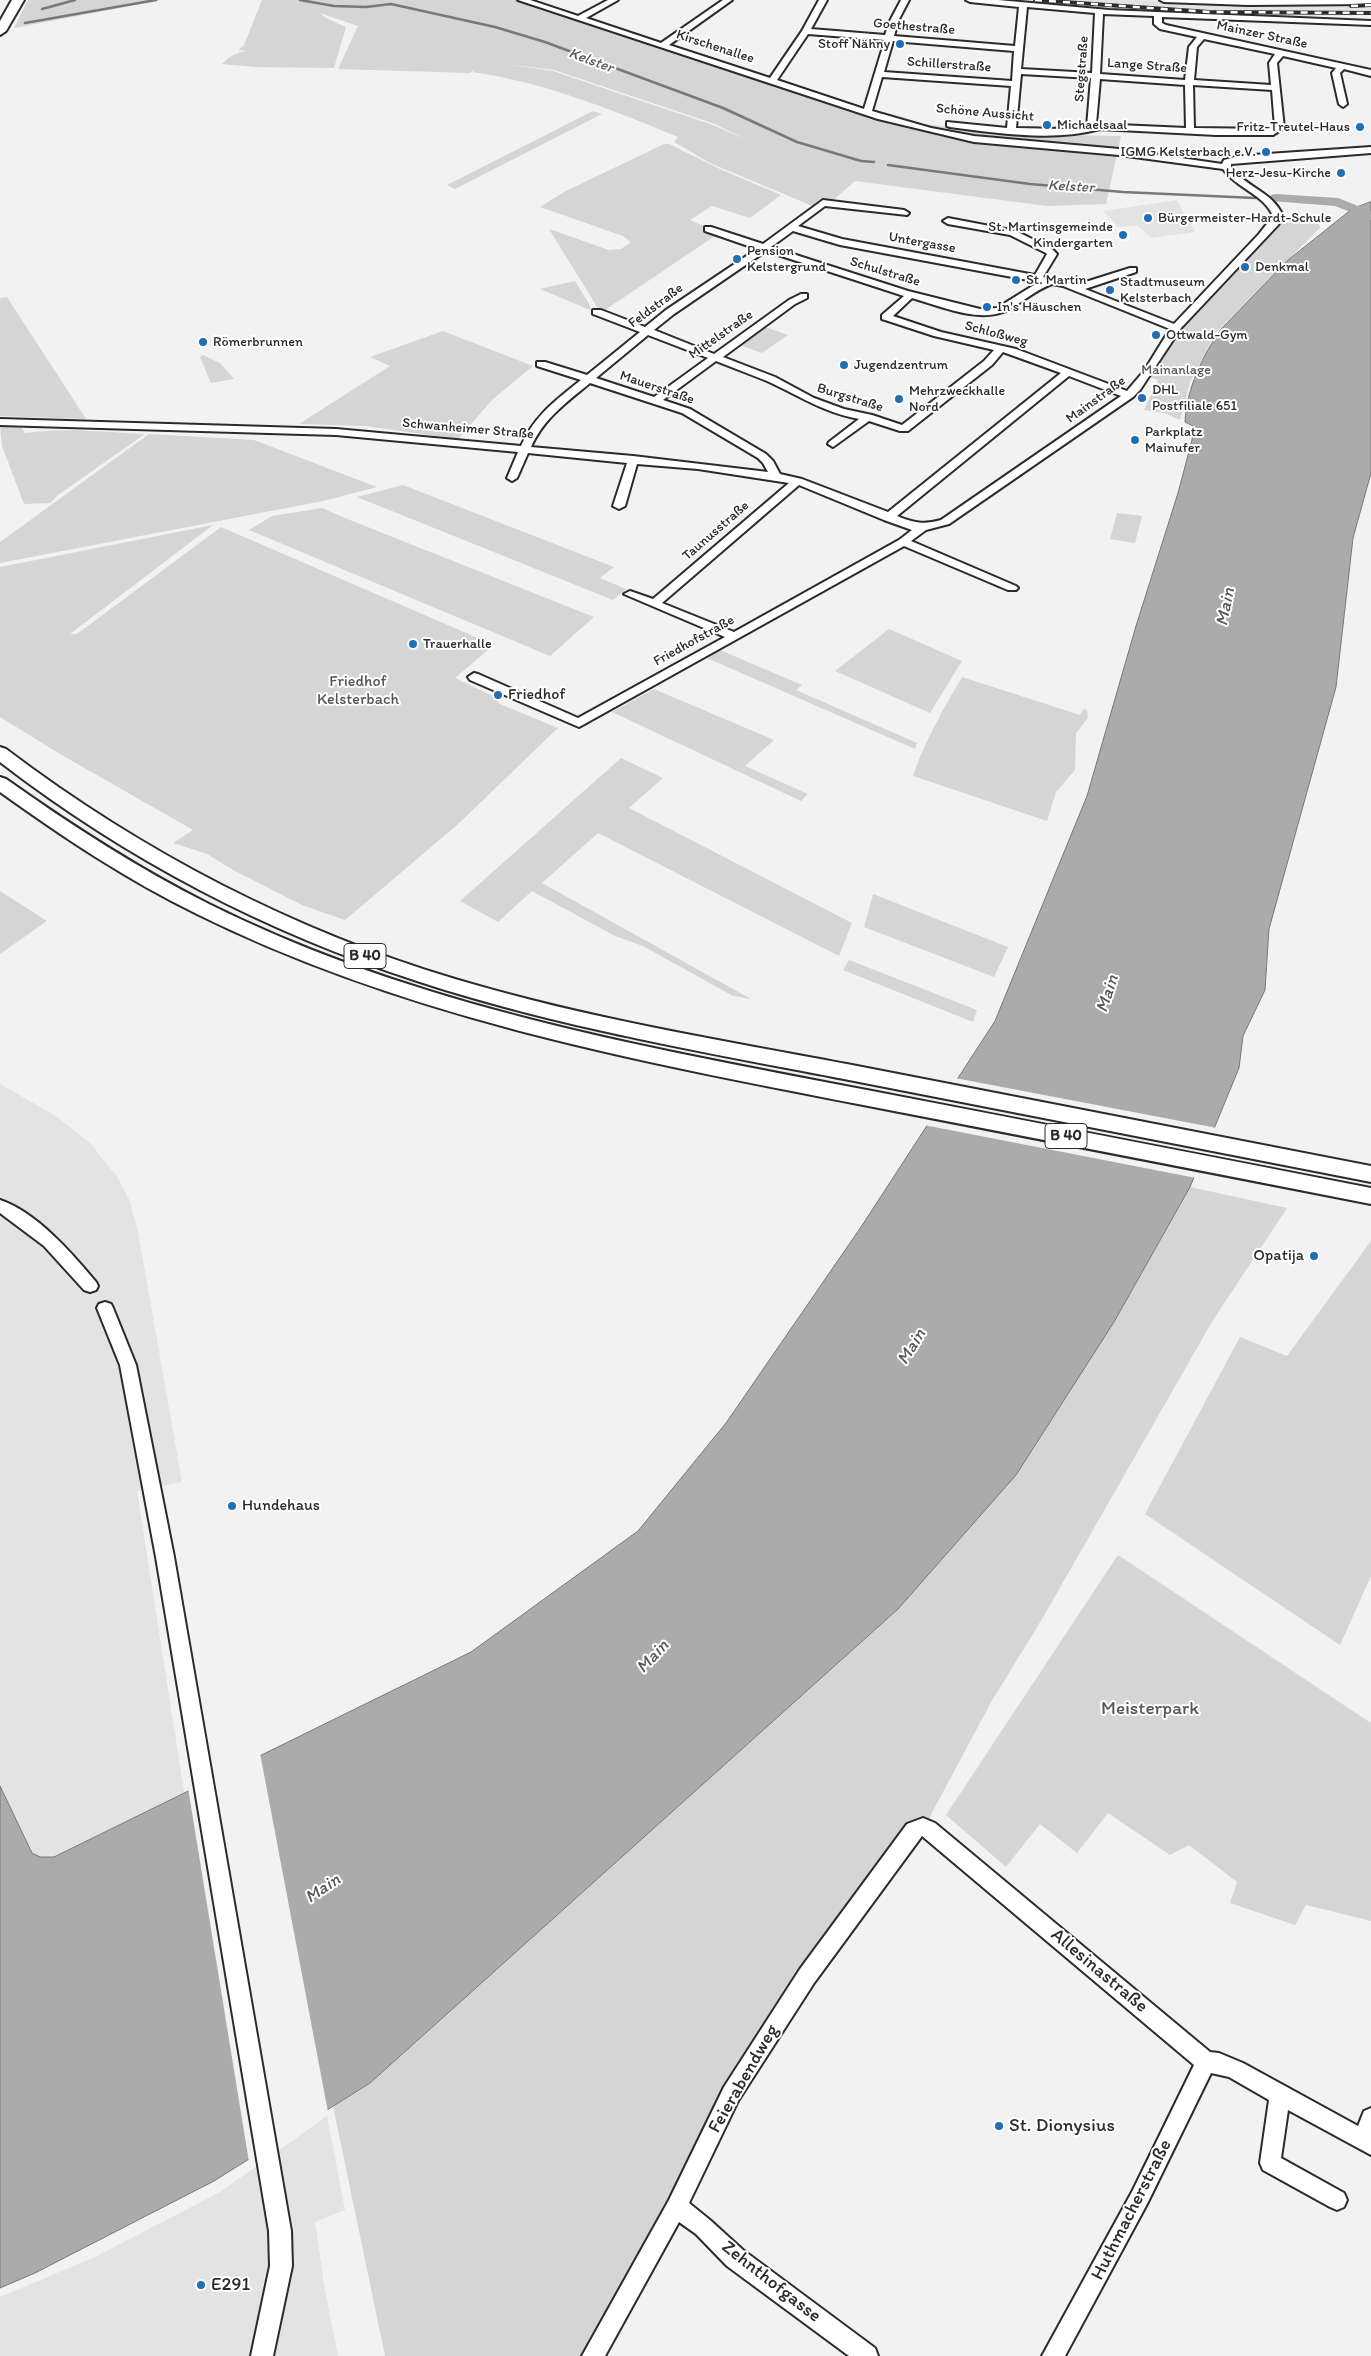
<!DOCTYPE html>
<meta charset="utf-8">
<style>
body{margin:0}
canvas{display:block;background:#f2f2f2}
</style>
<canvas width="1371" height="2356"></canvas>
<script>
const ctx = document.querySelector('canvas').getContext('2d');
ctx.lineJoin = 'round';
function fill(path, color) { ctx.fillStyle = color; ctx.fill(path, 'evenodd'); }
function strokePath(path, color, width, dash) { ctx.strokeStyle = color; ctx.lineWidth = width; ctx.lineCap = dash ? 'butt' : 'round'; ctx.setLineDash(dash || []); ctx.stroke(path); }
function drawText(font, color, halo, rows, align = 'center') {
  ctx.font = font + ' Itim,sans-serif'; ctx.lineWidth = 4; ctx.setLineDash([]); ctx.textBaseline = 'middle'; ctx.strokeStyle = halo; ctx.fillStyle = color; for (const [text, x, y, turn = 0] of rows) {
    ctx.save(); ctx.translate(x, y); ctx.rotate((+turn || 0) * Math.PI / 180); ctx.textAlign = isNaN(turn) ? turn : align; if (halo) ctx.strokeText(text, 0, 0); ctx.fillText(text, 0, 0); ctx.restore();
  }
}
fill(new Path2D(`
 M 1012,0 L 1134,0 L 1264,5 L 1371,4 L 1371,15 L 1302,16 L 1192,13 L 1127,10 Z
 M 1177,200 L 1195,232 L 1151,238 L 1137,225 L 1118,227 L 1103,211 Z
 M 0,1084 L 56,1116 L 90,1143 L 118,1178 L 129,1199 L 138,1232 L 182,1482 L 137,1491 L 184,1792 L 54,1857 L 40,1857 L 32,1853 L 0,1786 Z
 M 327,2116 L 345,2210 L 315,2222 L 325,2290 L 338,2356 L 0,2356 L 0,2297 L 95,2257 L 220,2192 Z`), '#e3e3e3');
fill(new Path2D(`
 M 28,0 L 161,0 L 14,28 Z
 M 262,0 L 516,0 L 900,126 L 916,123 L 1004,134 L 1121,136 L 1106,204 L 1047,206 L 855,181 L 822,210 L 710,163 L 674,142 L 678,137 C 610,109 546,83 473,72 L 475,69 L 470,73 L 338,69 L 358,26 L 320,13 L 326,18 L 346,27 L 334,68 L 256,67 L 222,64 C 229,56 237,52 248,51 L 238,50 L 244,45 ZM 504,64 L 554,70 L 715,124 L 747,140 L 713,125 L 553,71 Z
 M 593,111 L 602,114 L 455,189 L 447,185 Z
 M 664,144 L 669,144 L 722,170 L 781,195 L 750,218 L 712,206 L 690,220 L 706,227 L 715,236 L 602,312 L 599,310 L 549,229 L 609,250 L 621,249 L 631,242 L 623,236 L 540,207 L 564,192 Z
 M 1314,218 L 1318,221 L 1320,228 L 1216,332 L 1190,382 L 1180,420 L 1164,413 L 1144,410 L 1158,380 L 1149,377 L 1199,303 L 1260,240 L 1282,223 L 1300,222 Z
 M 575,281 L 591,307 L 590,310 L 540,289 Z
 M 7,297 L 86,419 L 0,416 L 0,298 Z
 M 765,327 L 788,335 L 762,353 L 740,345 Z
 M 443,331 L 533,366 L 493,399 L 458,439 L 365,426 L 299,424 L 390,366 L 370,357 Z
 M 203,355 L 220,363 L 234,379 L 211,383 L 200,357 Z
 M 0,426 L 21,427 L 25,433 C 67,427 103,432 145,434 L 58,495 L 50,503 L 24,504 L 2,446 Z
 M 149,434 L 254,440 L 377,487 L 323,501 L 0,563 L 0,542 Z
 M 403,485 L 614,567 L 600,578 L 626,589 L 613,600 L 357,497 Z
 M 322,508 L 350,520 L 594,617 L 550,656 L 249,530 L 272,516 Z
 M 1117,513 L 1142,516 L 1135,543 L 1110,539 Z
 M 213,525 L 70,634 L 77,634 L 221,527 L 494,645 L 455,678 L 493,696 L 500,704 L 558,728 L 456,826 L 345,920 L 302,905 L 235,871 L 207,854 L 173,843 L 193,830 L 60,754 L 0,717 L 0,567 Z
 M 889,629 L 962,661 L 930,713 L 835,671 Z
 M 720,650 L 802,685 L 796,690 L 917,743 L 915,749 L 707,658 Z
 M 962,677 L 1080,715 L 1084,708 L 1087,711 L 1088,718 L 1076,733 L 1075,770 L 1056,792 L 1047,821 L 913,776 C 925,740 943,710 962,677 Z
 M 654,689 L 774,740 L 745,766 L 808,794 L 801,801 L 612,712 Z
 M 621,758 L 663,778 L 629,808 L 852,923 L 839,956 L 598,833 L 542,883 L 751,999 L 733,996 L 643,946 L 615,936 L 532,891 L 498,922 L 460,901 Z
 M 0,891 L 47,921 L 0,954 Z
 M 873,894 L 1008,947 L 994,977 L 864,927 Z
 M 849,960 L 977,1010 L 973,1022 L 843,970 Z
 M 1190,1187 L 1287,1208 L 1213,1320 L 1042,1619 L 990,1704 L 926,1824 L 860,1892 L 587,2356 L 385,2356 L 333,2106 L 370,2083 L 898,1609 L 1114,1322 Z
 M 1371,1241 L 1371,1576 L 1340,1645 L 1145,1514 L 1240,1337 L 1287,1356 Z
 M 1118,1555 L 1371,1723 L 1371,1921 L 1306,1905 L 1295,1925 L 1230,1903 L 1237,1882 L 1189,1845 L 1170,1855 L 1108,1813 L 1077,1853 L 1040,1824 L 1006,1867 L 946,1815 Z`), '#d5d5d5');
const water = new Path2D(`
 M 1371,202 L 1371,473 L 1353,538 L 1336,687 L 1269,929 L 1265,990 L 1243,1036 L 1239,1068 L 1190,1187 L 1114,1322 L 1016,1475 L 898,1609 L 370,2083 L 214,2181 L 35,2273 L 0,2288 L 0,1786 L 32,1853 L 40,1857 L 54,1857 L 471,1652 L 638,1531 L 726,1423 L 861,1227 L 995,1021 L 1087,796 L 1136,626 L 1178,493 L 1192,440 L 1193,426 L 1185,422 C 1186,390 1203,354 1222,328 L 1288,260 L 1352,209 Z`);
fill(water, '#ababab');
strokePath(water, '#787878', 1);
fill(new Path2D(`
 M 955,1078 L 1217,1128 L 1196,1178 L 924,1125 Z
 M 260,1753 L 328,2112 L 249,2162 L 188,1788 Z`), '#f2f2f2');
strokePath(new Path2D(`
 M 300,0 L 334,6 L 366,7 L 391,4 L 495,27 L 545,42 L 723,108 L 797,142 L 861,161 L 874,162
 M 42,9 L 75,0
 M 25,23 L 156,0
 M 888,165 L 1030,184 L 1123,192 L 1255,198`), '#787878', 2.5);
fill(new Path2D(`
 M 1276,194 L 1338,198 L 1371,211 L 1371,220 L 1335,206 L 1271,201 L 1269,198 L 1271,195 Z`), '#ababab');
const minor = new Path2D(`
 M 518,0 L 530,0 L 578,16 L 608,0 L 618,0 L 586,18 L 661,43 L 723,0 L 732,0 L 669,45 L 770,78 L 802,31 L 819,0 L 827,0 L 811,29 L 885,35 L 890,21 L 901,0 L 909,0 L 898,21 L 894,36 L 1015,46 L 1019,7 L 970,2 L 966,0 L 998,0 L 1109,10 L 1371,21 L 1371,25 L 1162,17 L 1162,23 L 1166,25 L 1371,70 L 1371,76 L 1344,69 L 1340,73 L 1347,104 L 1343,107 L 1339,104 L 1332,73 L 1336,68 L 1283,56 L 1277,63 L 1284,128 L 1273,135 L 1216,135 L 1100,129 C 1053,142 998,133 950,127 L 947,126 L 947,122 L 1007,128 L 1011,86 L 882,77 L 872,111 L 931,128 L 974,136 L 1119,149 L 1222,164 L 1224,160 L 1238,156 L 1371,147 L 1371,153 L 1231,164 L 1231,167 C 1245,187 1272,191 1283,216 L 1278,225 L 1181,328 L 1140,390 L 1133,397 L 949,524 L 926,530 L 911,541 L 1016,586 L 1018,588 L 1016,590 L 1008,590 L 904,546 L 579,727 L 470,680 L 468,677 L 474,673 L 478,674 L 578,718 L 725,637 L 624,594 L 630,591 L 653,599 L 789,483 L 698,469 L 637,464 L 625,506 L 619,509 L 613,506 L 627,463 L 528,453 L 517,478 L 512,481 L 507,478 L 518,452 L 336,435 L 0,425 L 0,419 L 336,429 L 521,446 C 535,415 555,401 581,380 L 537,366 L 537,362 L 545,362 L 587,375 L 640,332 L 593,314 L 593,310 L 601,310 L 645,327 L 666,310 L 757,249 L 705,231 L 705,227 L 711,227 L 763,244 L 823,200 L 904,210 L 909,213 L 907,215 L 825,206 L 798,226 L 842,239 L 1035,275 L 1047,254 L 1046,253 L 1010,235 L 948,224 L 943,221 L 948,218 L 1016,231 L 1052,249 L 1057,254 L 1043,277 L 1076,285 L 1130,268 L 1136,268 L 1136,272 L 1085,289 L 1174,324 L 1259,234 L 1273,216 C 1264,194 1237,189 1223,169 L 1119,155 L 974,142 L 878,119 ZM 1027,7 L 1095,13 L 1092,73 L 1021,69 ZM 1103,14 L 1154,16 L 1154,24 L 1160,29 L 1197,37 L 1189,47 L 1185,80 L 1100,74 ZM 808,34 L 885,40 L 864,109 L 777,80 ZM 1204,39 L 1275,54 L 1269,63 L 1271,85 L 1194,80 L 1197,47 ZM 893,41 L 1014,51 L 1012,81 L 884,72 ZM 1021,74 L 1091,78 L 1087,127 L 1065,129 L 1016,128 ZM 1100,79 L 1185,85 L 1186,128 L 1096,124 ZM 1193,85 L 1272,90 L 1275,127 L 1271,129 L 1194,128 ZM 793,231 L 840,245 L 1039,282 L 997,308 L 980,309 L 908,291 L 771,247 ZM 766,251 L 904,296 L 882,315 L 882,319 L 934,336 L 994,350 L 984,361 L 902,425 L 872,415 L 844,409 L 814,398 L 775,377 L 723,357 L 795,304 L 807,298 L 807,294 L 801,294 L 789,300 L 714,354 L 654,330 L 674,314 ZM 1052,284 L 1063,286 L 1170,329 L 1144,371 L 1127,391 L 1016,349 L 941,332 L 893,316 L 912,298 C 941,306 979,324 1008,310 C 1023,302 1035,290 1052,284 ZM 648,335 L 708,358 L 654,397 L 596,378 ZM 1003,352 L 1061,373 L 888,512 L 802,479 L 780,474 L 773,461 L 766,454 L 690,409 L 663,400 L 716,361 C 733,368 750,374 767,381 C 800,396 822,412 859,419 L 829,442 L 828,444 L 833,447 L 869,421 L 900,431 L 908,431 L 992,365 ZM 1069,376 L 1121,396 L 941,520 C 924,525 914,523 897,516 ZM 590,383 L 682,413 L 758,458 L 763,463 L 768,472 L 633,456 L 531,447 C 544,418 566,403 590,383 ZM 799,485 L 884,520 L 912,530 L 899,540 L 734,632 L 662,603 Z
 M 1160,0 L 1371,0 L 1371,4 L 1248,5 L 1164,2 Z
 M 0,1200 C 36,1212 72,1253 96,1282 L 98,1286 L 96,1290 L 90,1292 L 84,1290 L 44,1246 L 0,1213 Z
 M 105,1302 L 111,1304 L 113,1308 L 136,1365 L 174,1557 L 291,2231 L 292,2266 L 273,2356 L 251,2356 L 270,2266 L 269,2231 L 156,1557 L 120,1365 L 97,1308 L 99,1304 Z
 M 923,1818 L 935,1823 L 1210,2052 L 1219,2053 L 1243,2063 L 1358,2126 L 1364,2111 L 1371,2108 L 1371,2155 L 1288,2110 L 1281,2158 L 1344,2193 L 1347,2200 L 1344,2207 L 1337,2210 L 1330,2207 L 1263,2170 L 1260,2163 L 1269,2100 L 1229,2077 L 1211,2073 L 1147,2204 L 1065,2356 L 1042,2356 L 1133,2190 L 1194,2065 L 922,1836 L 814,1983 L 738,2101 L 689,2203 L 710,2220 L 743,2250 L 875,2348 L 878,2356 L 849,2356 L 727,2266 L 696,2234 L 679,2222 L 605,2356 L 582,2356 L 669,2200 L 724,2087 L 800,1969 L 907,1824 Z`);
const highway = new Path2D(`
 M 12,0 L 24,0 L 6,31 L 0,35 L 0,21 Z
 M 0,747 L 6,749 C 142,852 292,930 455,979 C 585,1018 719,1040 852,1065 C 1025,1099 1198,1132 1371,1166 L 1371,1182 C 1197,1148 1023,1114 849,1080 C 704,1052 557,1027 417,981 C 265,932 126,859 0,762 Z
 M 0,777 L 6,779 C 71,825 137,868 209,904 C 415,1007 643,1047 867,1090 C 1035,1122 1203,1155 1371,1188 L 1371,1204 C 1200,1170 1029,1137 858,1104 C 632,1060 405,1017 197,914 C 127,880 63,837 0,792 Z`);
strokePath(minor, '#2b2b2b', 4);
strokePath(highway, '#2b2b2b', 4);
fill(minor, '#fff');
fill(highway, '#fff');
const rail = new Path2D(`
 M 1035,0 L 1209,12 L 1371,13
 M 1351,6 L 1371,5`);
strokePath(rail, '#2b2b2b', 4);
strokePath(rail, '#fff', 2.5, [7]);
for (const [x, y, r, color] of [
 [900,44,5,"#1f6fb2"],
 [1047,125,5,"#1f6fb2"],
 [1360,127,5,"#1f6fb2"],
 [1266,152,5,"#1f6fb2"],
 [1341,173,5,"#1f6fb2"],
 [1148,218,5,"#1f6fb2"],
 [1123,235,5,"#1f6fb2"],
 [737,259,5,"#1f6fb2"],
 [1245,267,5,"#1f6fb2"],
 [1016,280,5,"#1f6fb2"],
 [1110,290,5,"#1f6fb2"],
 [987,307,5,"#1f6fb2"],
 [1156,335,5,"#1f6fb2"],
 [203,342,5,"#1f6fb2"],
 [844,365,5,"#1f6fb2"],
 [1142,398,5,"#1f6fb2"],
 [899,399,5,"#1f6fb2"],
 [1135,440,5,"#1f6fb2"],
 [413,644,5,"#1f6fb2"],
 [498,695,5,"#1f6fb2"],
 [1314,1256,5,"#1f6fb2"],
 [232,1506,5,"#1f6fb2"],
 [999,2126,5,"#1f6fb2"],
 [201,2285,5,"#1f6fb2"]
]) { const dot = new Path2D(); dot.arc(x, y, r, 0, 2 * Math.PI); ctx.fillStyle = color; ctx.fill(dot); strokePath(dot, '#fff', 2); }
drawText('14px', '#2b2b2b', '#fff', [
 ["Goethestraße",914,27,5],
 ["Mainzer Straße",1262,35,12],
 ["Kirschenallee",715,47,18],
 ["Schillerstraße",949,65,4],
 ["Lange Straße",1147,66,4],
 ["Stegstraße",1082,69,-86],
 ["Schöne Aussicht",985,113,5],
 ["Untergasse",922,243,10],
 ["Schulstraße",885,272,17],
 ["Feldstraße",656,306,-37],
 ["Schloßweg",996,334,15],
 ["Mittelstraße",721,335,-35],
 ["Mauerstraße",657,388,19],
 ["Burgstraße",850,398,17],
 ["Mainstraße",1096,400,-36],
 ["Schwanheimer Straße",468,429,5],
 ["Taunusstraße",716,531,-41],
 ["Friedhofstraße",694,641,-29]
]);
drawText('14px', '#2b2b2b', '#fff', [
 ["Stoff Nähny",890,44,"right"],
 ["Michaelsaal",1057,125],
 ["Fritz-Treutel-Haus",1350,127,"right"],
 ["IGMG Kelsterbach e.V.",1256,152,"right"],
 ["Herz-Jesu-Kirche",1331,173,"right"],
 ["Bürgermeister-Hardt-Schule",1158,218],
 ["St. Martinsgemeinde",1113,227,"right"],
 ["Kindergarten",1113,243,"right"],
 ["Pension",747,251],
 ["Kelstergrund",747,267],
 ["Denkmal",1255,267],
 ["St. Martin",1026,280],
 ["Stadtmuseum",1120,282],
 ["Kelsterbach",1120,298],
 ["In's Häuschen",997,307],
 ["Ottwald-Gym",1166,335],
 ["Römerbrunnen",213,342],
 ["Jugendzentrum",854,365],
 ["DHL",1152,390],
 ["Postfiliale 651",1152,406],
 ["Mehrzweckhalle",909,391],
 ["Nord",909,407],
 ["Parkplatz",1145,432],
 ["Mainufer",1145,448],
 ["Trauerhalle",423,644]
], 'left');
drawText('14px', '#565656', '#fff', [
 ["Mainanlage",1176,370]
]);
drawText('italic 15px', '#585858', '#fff', [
 ["Kelster",591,61,20],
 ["Kelster",1071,187,3]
]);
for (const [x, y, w] of [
 [365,956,42],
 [1066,1136,42]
]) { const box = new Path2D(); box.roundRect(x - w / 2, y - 12.5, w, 25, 4); ctx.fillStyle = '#fff'; ctx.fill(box); strokePath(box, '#2b2b2b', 1); }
drawText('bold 15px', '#2b2b2b', null, [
 ["B 40",365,956],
 ["B 40",1066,1136]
]);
drawText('16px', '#565656', '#fff', [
 ["Friedhof",358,682],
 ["Kelsterbach",358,700]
]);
drawText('16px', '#2b2b2b', '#fff', [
 ["Friedhof",508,695],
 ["Opatija",1304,1256,"right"],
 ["Hundehaus",242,1506]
], 'left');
drawText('italic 18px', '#585858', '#fff', [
 ["Main",1226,607,-79],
 ["Main",1108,994,-72],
 ["Main",912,1347,-58],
 ["Main",653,1657,-47],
 ["Main",323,1889,-34]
]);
drawText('19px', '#565656', '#fff', [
 ["Meisterpark",1150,1709]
]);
drawText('19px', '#2b2b2b', '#fff', [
 ["Allesinastraße",1099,1971,40],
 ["Feierabendweg",744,2079,-60],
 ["Huthmacherstraße",1132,2210,-63],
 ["Zehnthofgasse",771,2282,38]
]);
drawText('19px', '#2b2b2b', '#fff', [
 ["St. Dionysius",1009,2126],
 ["E291",211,2285]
], 'left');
</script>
